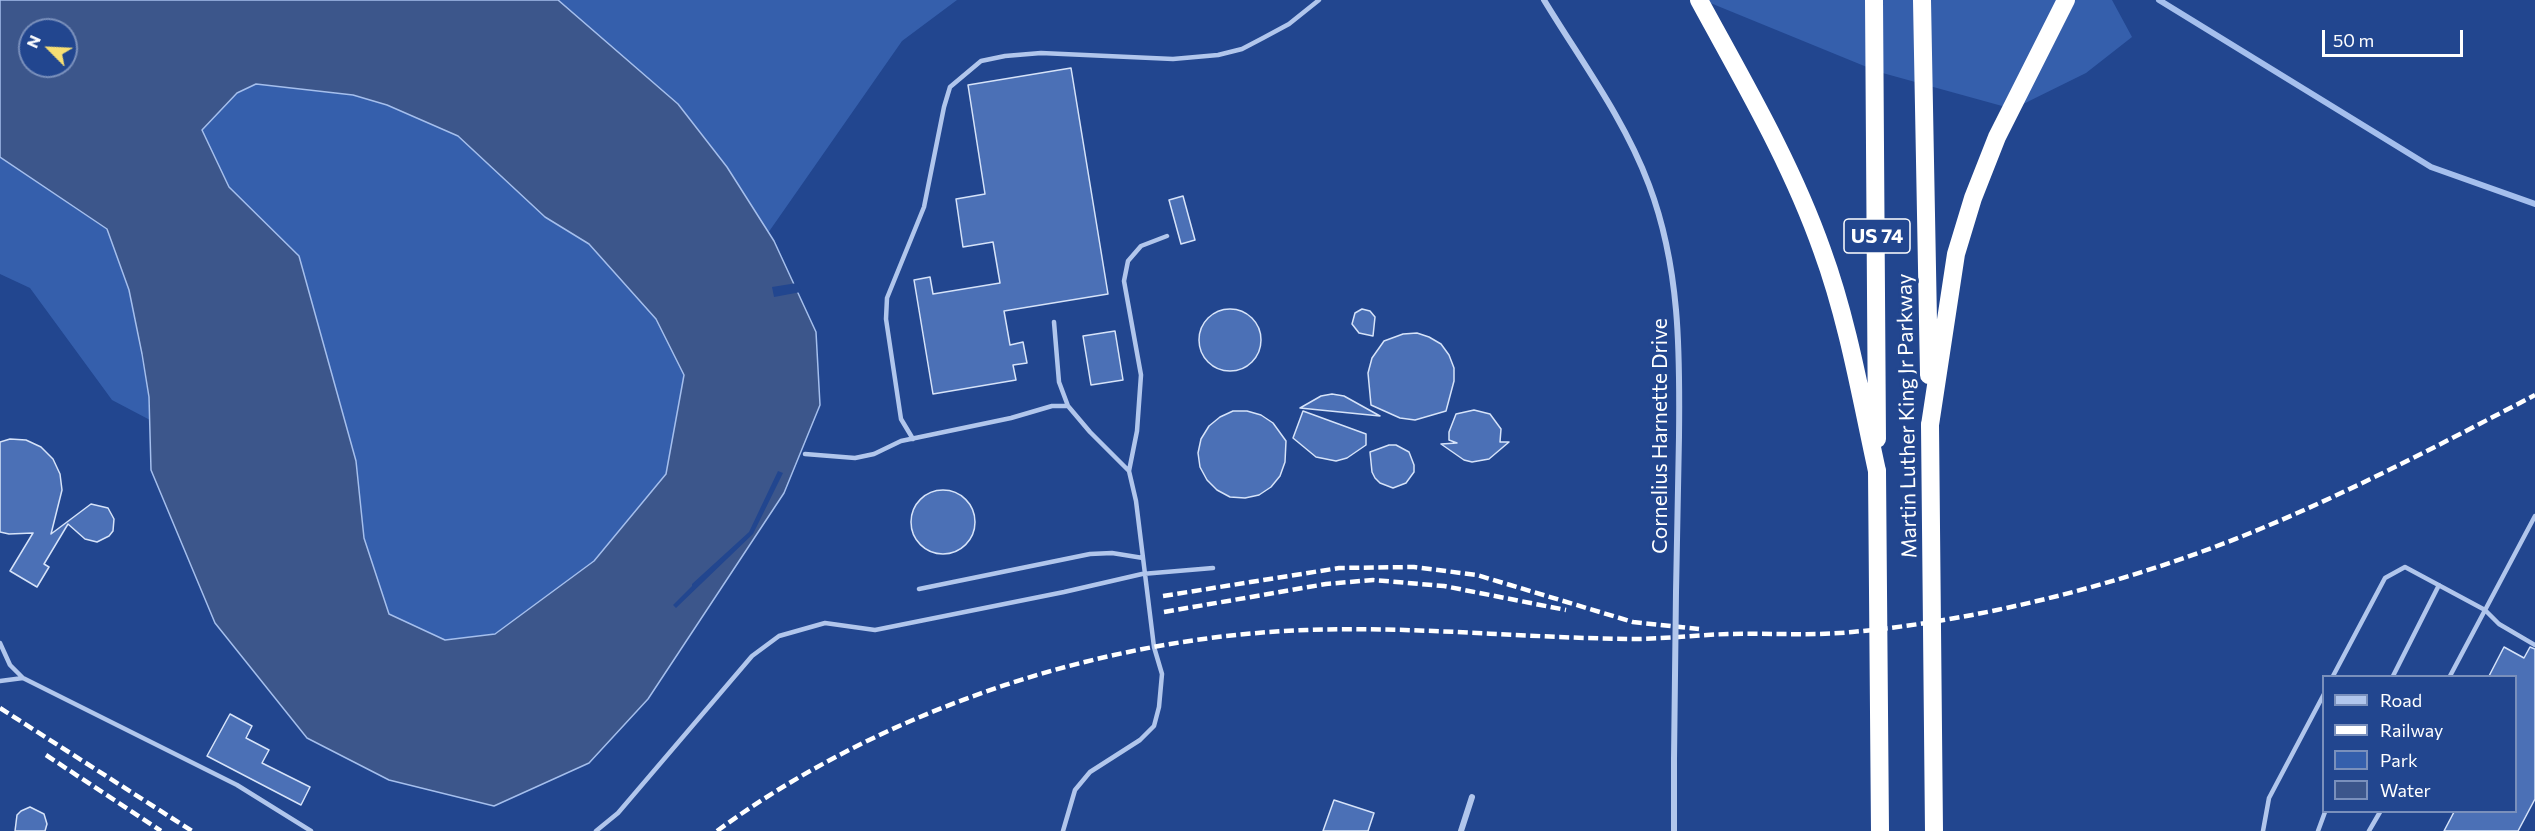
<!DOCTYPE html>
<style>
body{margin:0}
#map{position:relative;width:2535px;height:831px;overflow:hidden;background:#22468f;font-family:Commissioner,sans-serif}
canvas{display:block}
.legend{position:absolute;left:2322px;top:675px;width:195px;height:138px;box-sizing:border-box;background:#22468f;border:2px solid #7a90bc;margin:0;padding:8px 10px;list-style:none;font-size:18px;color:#fff}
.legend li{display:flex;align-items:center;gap:12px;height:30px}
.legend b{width:30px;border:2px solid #7a90bc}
.north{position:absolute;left:18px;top:18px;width:60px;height:60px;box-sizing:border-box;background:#22468f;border:2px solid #7a90bc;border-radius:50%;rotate:294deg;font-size:16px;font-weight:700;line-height:24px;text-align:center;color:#fff}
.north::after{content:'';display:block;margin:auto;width:21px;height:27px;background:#f8df73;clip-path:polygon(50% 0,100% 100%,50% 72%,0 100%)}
.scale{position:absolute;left:2322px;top:30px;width:141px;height:27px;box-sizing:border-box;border:3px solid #fff;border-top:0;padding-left:8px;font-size:18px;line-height:21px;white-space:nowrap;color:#fff;-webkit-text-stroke:4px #22468f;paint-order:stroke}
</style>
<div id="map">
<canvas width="2535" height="831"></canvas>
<ul class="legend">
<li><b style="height:8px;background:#b1c6ec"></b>Road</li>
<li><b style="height:8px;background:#fff"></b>Railway</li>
<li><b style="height:16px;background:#355fac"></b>Park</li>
<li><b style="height:16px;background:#3c568b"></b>Water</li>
</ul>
<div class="north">N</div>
<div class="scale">50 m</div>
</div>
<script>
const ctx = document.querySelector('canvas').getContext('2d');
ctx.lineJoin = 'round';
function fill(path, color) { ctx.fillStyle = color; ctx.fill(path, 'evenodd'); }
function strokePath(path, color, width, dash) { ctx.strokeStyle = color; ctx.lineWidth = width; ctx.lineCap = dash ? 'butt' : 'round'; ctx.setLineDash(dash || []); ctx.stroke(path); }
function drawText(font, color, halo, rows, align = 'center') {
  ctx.font = font + ' Commissioner,sans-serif'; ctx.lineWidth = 6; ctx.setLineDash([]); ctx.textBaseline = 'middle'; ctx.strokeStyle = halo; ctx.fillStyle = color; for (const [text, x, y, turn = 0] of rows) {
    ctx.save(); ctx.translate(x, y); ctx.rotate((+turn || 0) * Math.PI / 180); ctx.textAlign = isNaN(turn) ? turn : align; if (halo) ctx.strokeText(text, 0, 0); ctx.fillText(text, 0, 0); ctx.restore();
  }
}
fill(new Path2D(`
 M 558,0 L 957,0 L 902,41 L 768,233 L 727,167 L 678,104 Z
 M 1703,0 L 2112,0 L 2132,37 L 2086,73 L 2013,109 L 1879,72 Z
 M 256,84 L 353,95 L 387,105 L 458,136 L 545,217 L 589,244 L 656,319 L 684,375 L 666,474 L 594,561 L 495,634 L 445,640 L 389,614 L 364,538 L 356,461 L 299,256 L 229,187 L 202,130 L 237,93 Z
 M 0,157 L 107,229 L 129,290 L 149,397 L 150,420 L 112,400 L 30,288 L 0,274 Z`), '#355fac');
const water = new Path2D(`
 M 0,0 L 558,0 L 678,104 L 727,167 L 774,241 L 816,332 L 820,405 L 784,493 L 648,699 L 589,763 L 494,806 L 389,780 L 307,738 L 215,623 L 151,470 L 149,397 L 142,354 L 129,290 L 107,229 L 0,157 ZM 30,30 L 66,30 L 66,66 L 30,66 ZM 256,84 L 353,95 L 387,105 L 458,136 L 545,217 L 589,244 L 656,319 L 684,375 L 666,474 L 594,561 L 495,634 L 445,640 L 389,614 L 364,538 L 356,461 L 299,256 L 229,187 L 202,130 L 237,93 Z`);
fill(water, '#3c568b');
strokePath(water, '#a5bfed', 1.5);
fill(new Path2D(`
 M 797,283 L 801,292 L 774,297 L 772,287 Z
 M 778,471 L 783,473 L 753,534 L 676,608 L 673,605 L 692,586 L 692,584 L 749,532 Z`), '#22468f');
strokePath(new Path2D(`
 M 2159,0 L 2431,167 L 2535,204`), '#a5bfed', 6);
const building = new Path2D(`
 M 1071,68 L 1108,294 L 1004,311 L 1010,345 L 1023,342 L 1027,363 L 1013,365 L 1016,380 L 933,394 L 914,280 L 930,277 L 933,294 L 1000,283 L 993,242 L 963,247 L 956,199 L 985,194 L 968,85 Z
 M 1183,196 L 1195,240 L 1181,244 L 1169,200 Z
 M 1362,309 L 1370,311 L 1375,317 L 1373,336 L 1359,333 L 1352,324 L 1355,313 Z
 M1199 340a31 31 0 1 1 62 0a31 31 0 1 1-62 0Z
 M 1115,331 L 1123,380 L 1091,385 L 1083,336 Z
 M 1417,333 L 1429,337 L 1441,344 L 1449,355 L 1454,368 L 1454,381 L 1446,411 L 1415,420 L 1400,418 L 1371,405 L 1368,373 L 1372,358 L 1384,341 L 1403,334 Z
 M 1332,394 L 1344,396 L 1380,416 L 1300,408 L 1321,396 Z
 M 1474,410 L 1490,414 L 1501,429 L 1500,442 L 1509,442 L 1489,459 L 1472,462 L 1464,460 L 1441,444 L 1457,443 L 1449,440 L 1449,432 L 1456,414 Z
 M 1233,411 L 1247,411 L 1261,415 L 1273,423 L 1286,441 L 1285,462 L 1280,476 L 1271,487 L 1259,495 L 1245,498 L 1230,497 L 1217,490 L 1207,480 L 1200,467 L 1198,453 L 1201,439 L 1209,426 L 1220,417 Z
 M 1303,411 L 1366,434 L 1366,445 L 1347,458 L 1336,461 L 1316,457 L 1293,438 Z
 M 10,439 L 26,440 L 41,447 L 53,459 L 60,474 L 62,490 L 51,534 L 91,504 L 108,508 L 114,519 L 113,531 L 109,536 L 97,542 L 85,539 L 68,524 L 44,564 L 49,567 L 37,587 L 10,571 L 33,533 L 9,534 L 0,532 L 0,442 Z
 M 1389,445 L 1396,445 L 1409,452 L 1414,465 L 1414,472 L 1406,483 L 1393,488 L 1380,483 L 1375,478 L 1372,472 L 1370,452 Z
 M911 522a32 32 0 1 1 64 0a32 32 0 1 1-64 0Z
 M 2504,647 L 2524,658 L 2530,647 L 2535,649 L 2535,799 L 2518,831 L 2444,831 L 2454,812 L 2516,812 L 2516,676 L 2489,676 Z
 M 230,714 L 252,726 L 246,738 L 269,750 L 262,763 L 310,787 L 301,805 L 207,756 Z
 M 1334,800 L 1374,813 L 1368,831 L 1323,831 Z
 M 30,807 L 44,814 L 47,824 L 45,831 L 15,831 L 17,815 L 21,811 Z`);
fill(building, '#4b70b6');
strokePath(building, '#d6e3f9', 1.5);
strokePath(new Path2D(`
 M 1054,322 L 1059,382 L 1068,406 L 1090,432 L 1129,471 L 1136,501 L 1154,647 L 1162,674 L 1159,707 L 1154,726 L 1140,740 L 1090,772 L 1075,790 L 1063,831
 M 913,439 L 901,419 L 886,319 L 887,298 L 924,207 L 944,107 L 950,87 L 981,61 L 1005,56 L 1041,53 L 1173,59 L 1218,55 L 1242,49 L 1263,38 L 1289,24 L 1319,0
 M 805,454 L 855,458 L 874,454 L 901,441 L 1011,418 L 1052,406 L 1068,406
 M 1129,471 L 1137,431 L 1141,375 L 1124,281 L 1128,261 L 1141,246 L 1167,236
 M 919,589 L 1090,554 L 1112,553 L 1143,558
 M 0,643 L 10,665 L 23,678 L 237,785 L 311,831
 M 2333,676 L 2385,578 L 2405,567 L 2485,610 L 2499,624 L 2535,645
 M 2393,676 L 2439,585
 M 2450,676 L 2535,516
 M 0,681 L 23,678
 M 596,831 L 618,813 L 752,656 L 779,636 L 825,623 L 875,630 L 1064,592 L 1142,574 L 1213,568
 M 2263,831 L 2269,798 L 2324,694
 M 2318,831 L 2325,812
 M 2369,831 L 2380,812`), '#b1c6ec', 4.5);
strokePath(new Path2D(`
 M 1544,0 C 1581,61 1624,118 1649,185 C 1680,267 1680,352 1679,437 C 1678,489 1677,540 1676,592
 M 1674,759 L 1674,831
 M 1461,831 L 1472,797`), '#b1c6ec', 6);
strokePath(new Path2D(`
 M 1699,0 C 1743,81 1791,162 1822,250 C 1848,321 1861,398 1877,471
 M 1874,0 L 1877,439
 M 1922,0 L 1929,375
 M 1930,425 L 1956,254 L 1973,198 L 1997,137 L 2066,0`), '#fff', 18);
strokePath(new Path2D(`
 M 1163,596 L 1339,568 L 1414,567 L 1477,575 L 1633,622 L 1699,629
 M 1164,612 L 1326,584 L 1373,580 L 1444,586 L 1566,610
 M 0,708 L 192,831
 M 46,755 L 161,831
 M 717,831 C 882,710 1102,637 1307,630 C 1415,626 1524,638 1632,639 C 1664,639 1696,635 1728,634 C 1769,633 1811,636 1852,632 C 1986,620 2135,581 2260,529 C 2354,490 2445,442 2535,395`), '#fff', 4.5, [10, 4.5]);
strokePath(new Path2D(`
 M 1674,759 L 1676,592`), '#b1c6ec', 6);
strokePath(new Path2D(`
 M 1930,425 L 1934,831
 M 1877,471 L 1880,831`), '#fff', 18);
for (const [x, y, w] of [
 [1877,236,66]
]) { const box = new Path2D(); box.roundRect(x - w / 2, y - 17, w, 34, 4.5); ctx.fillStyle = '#22468f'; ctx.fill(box); strokePath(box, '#fff', 1.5); }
drawText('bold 20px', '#fff', null, [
 ["US 74",1877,236]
]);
drawText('21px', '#fff', '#22468f', [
 ["Martin Luther King Jr Parkway",1907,416,-91],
 ["Cornelius Harnette Drive",1660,436,-90]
]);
</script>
